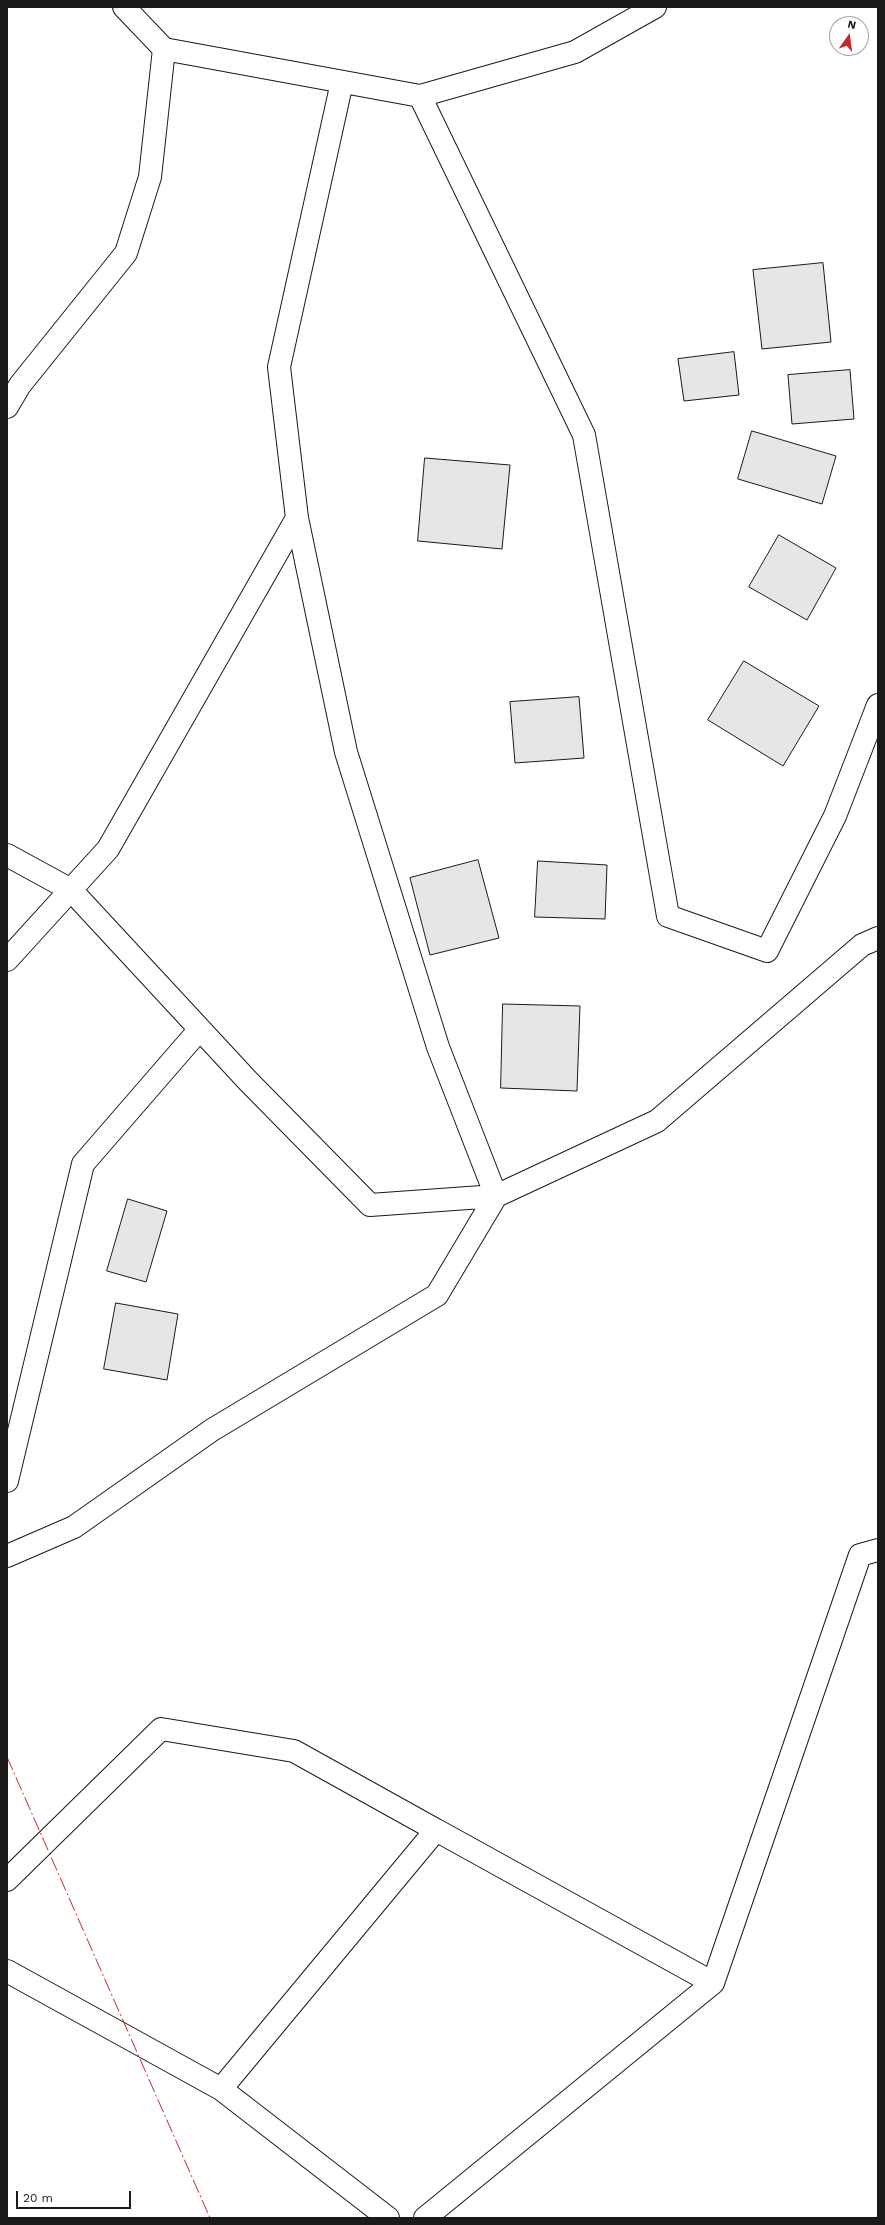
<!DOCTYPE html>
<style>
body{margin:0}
#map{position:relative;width:885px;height:2225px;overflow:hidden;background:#fff;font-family:"Work Sans",sans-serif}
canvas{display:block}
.frame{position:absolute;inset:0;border:8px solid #1a1a1a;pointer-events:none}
.north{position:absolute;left:829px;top:16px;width:40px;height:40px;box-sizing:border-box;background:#fff;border:1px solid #a3a3a3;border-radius:50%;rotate:14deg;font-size:11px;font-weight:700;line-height:16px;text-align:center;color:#1a1a1a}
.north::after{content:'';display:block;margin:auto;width:14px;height:18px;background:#c62828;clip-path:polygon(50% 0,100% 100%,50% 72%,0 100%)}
.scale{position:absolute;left:16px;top:2191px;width:115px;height:18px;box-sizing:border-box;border:2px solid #1a1a1a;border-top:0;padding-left:5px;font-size:12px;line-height:14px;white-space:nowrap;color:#1a1a1a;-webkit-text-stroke:3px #fff;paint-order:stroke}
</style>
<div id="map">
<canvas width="885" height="2225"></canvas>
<div class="frame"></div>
<div class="north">N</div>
<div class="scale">20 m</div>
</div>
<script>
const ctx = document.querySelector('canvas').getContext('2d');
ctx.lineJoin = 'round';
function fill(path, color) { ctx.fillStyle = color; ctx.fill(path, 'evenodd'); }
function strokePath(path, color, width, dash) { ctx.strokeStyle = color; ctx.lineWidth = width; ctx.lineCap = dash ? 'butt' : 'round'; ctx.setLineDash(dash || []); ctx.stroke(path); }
const building = new Path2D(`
 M 823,263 L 831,342 L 762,349 L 753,270 Z
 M 734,352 L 739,395 L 684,401 L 678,359 Z
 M 850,370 L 854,419 L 792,424 L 788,375 Z
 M 752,431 L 836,456 L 822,504 L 738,479 Z
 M 425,458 L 510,465 L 502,549 L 418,541 Z
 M 779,535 L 836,568 L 807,620 L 749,587 Z
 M 744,661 L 819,706 L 783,766 L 708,720 Z
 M 579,697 L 584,758 L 515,763 L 510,702 Z
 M 478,860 L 499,938 L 430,955 L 410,878 Z
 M 538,861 L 607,865 L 605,919 L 535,917 Z
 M 503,1004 L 580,1006 L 577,1091 L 501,1088 Z
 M 128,1199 L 167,1211 L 146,1282 L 107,1271 Z
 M 116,1303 L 178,1314 L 167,1380 L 104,1369 Z`);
fill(building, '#e6e6e6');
strokePath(building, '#1a1a1a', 1);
const minor = new Path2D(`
 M 124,7 L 164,49 L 420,96 L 575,52 L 655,7
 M 420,96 L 584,435 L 668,916 L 767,951 L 835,816 L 878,705
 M 7,407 L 20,385 L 126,253 L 150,177 L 164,49
 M 7,855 L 71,890 L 248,1081 L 370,1205 L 496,1196 L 438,1047 L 346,752 L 297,518 L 279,367 L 342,82
 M 7,960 L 108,849 L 297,518
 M 7,1481 L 83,1164 L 200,1029
 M 7,1556 L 74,1527 L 212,1430 L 437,1295 L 496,1196 L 657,1121 L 862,945 L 878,938
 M 7,1880 L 161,1729 L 294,1751 L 436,1830
 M 7,1971 L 221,2089 L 388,2218
 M 221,2089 L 436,1830 L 713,1983
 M 425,2218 L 713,1983 L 860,1555 L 878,1550`);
strokePath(minor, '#1a1a1a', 24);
strokePath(minor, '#fff', 22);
strokePath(new Path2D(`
 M 7,1757 L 210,2218`), '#c62828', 1, [14, 3, 2, 3]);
</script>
